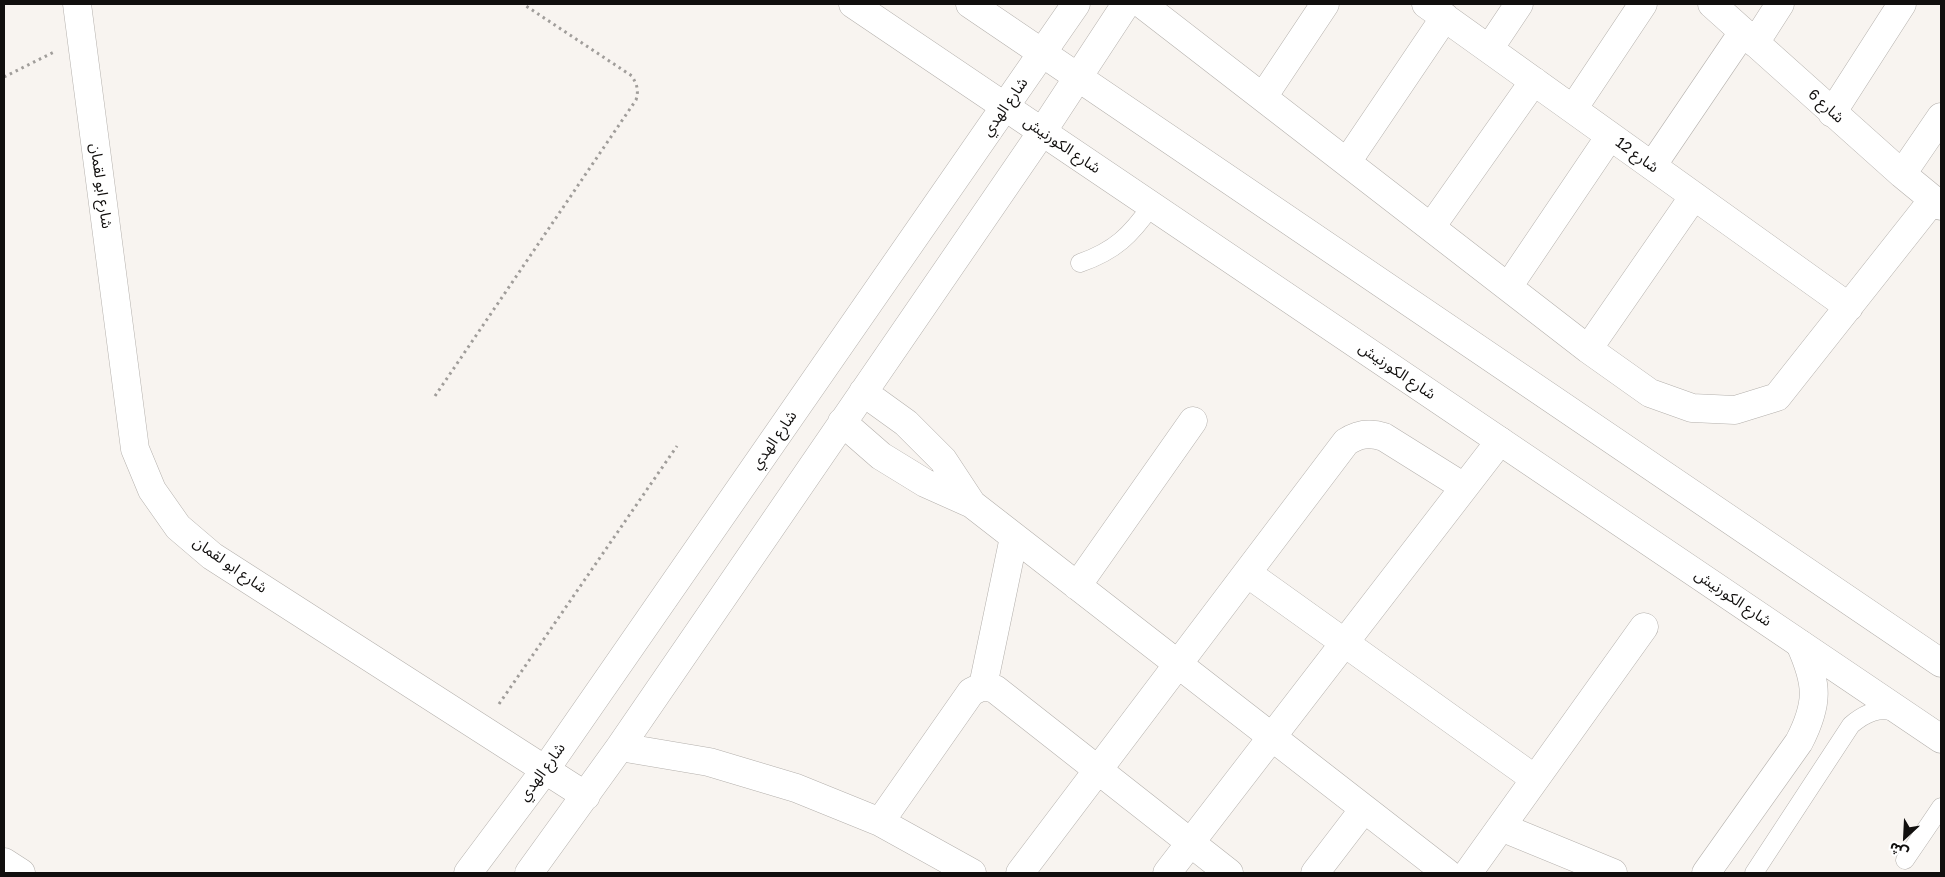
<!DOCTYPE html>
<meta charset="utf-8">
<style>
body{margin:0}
#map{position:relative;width:1945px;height:877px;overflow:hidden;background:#f8f4f0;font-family:"Golos Text","Noto Sans Arabic",sans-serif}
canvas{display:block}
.frame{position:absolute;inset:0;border:5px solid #110f0e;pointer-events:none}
.north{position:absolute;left:1880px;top:812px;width:50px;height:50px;-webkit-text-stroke:4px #fff;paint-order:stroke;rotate:205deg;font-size:14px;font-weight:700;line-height:20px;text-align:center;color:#110f0e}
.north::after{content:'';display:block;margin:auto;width:18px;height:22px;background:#110f0e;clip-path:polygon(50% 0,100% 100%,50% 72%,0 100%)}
</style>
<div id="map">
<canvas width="1945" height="877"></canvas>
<div class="frame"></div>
<div class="north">ش</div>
</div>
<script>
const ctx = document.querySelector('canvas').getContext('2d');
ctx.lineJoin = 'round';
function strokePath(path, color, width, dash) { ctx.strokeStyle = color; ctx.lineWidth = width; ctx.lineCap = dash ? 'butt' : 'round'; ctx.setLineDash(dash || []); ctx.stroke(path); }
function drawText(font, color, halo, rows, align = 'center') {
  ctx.font = font + ' "Golos Text","Noto Sans Arabic",sans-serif'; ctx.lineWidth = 5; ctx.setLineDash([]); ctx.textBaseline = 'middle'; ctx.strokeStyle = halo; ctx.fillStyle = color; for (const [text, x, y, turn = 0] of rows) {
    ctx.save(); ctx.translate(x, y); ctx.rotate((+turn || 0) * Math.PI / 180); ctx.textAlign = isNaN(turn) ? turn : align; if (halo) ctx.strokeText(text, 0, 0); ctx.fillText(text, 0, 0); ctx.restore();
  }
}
const service = new Path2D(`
 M 1080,263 C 1115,251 1131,235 1152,205
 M 1905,860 L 1941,807
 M 1754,873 L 1851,725 C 1865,713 1880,706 1898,713`);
const minor = new Path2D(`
 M 77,4 L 135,449 L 152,490 L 178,527 L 212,556 L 586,796
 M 1142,4 L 1588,349 L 1650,393 L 1692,408 L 1735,410 L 1777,397 L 1932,201
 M 1426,4 L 1849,307
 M 1712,4 L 1902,174 L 1941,206
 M 1755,43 L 1780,4
 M 1489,49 L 1519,4
 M 1263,97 L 1325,4
 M 1573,109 L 1643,4
 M 1832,113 L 1902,4
 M 1347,162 L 1445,17
 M 1652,166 L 1743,32
 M 1902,174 L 1941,117
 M 1431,227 L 1534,81
 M 1508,287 L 1610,136
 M 1588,349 L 1694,196
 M 863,392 L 906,423 L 943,460 L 972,504
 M 842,422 L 881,456 L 925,483 L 972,504 L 1447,873
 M 1247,573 L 1535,779
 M 1077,586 L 1193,421
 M 983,686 L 1014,537
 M 620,747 L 709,762 L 796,788 L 880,822 L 972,873
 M 880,822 L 971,692 L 983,686 L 995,689 L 1229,873
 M 1501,827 L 1613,873
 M 4,862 L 21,873
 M 468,873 L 545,770 L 1076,4
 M 529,873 L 620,747 L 1042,132 L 1126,4
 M 1020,873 L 1346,442 C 1358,434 1369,432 1384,437 L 1464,487
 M 1167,873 L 1500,441
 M 1315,873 L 1364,809
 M 1468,873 L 1644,627
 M 1706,873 L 1799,742 C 1819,703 1818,684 1800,644`);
const secondary = new Path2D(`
 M 853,4 L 1941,739
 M 970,4 L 1941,663`);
strokePath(service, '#b4b0ac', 19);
strokePath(minor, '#b4b0ac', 29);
strokePath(secondary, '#b4b0ac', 29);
strokePath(new Path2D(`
 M 4,77 L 54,52
 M 435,396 L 636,100 C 639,90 637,85 632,76 L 523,4
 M 499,704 L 677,446`), '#a09d9a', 3, [2.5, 4]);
strokePath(service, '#fff', 18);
strokePath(minor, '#fff', 28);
strokePath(secondary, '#fff', 28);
drawText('15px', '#110f0e', '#fff', [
 ["شارع 6",1826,106,42],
 ["شارع الهدي",1005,107,-55],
 ["شارع الكورنيش",1062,145,34],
 ["شارع 12",1637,155,36],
 ["شارع ابو لقمان",101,186,82],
 ["شارع الكورنيش",1397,371,34],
 ["شارع الهدي",774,440,-55],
 ["شارع ابو لقمان",230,565,35],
 ["شارع الكورنيش",1733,598,34],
 ["شارع الهدي",542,772,-54]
]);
</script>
